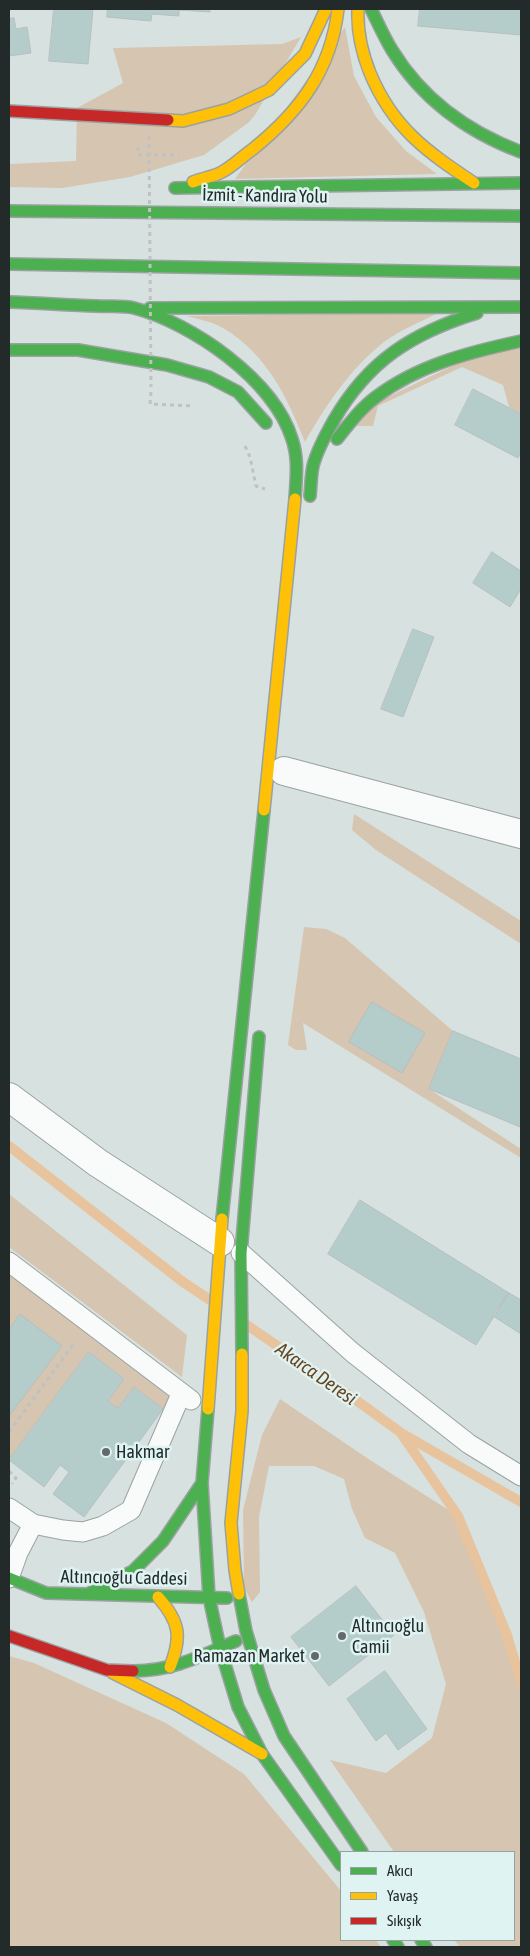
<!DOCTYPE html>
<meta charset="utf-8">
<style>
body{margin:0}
#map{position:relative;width:530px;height:1956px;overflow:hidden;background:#d7e2e0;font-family:"Asap Condensed",sans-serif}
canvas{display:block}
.frame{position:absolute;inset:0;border:10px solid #232b2a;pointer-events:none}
.legend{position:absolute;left:340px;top:1851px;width:175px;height:90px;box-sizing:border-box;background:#dff3f2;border:1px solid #94a3a2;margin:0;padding:6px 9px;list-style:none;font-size:15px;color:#232b2a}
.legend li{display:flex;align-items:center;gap:10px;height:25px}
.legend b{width:25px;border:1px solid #94a3a2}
</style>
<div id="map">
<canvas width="530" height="1956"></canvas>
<div class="frame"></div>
<ul class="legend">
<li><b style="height:6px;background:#4caf50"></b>Akıcı</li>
<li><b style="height:6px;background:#ffc107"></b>Yavaş</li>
<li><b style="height:6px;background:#c62828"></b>Sıkışık</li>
</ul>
</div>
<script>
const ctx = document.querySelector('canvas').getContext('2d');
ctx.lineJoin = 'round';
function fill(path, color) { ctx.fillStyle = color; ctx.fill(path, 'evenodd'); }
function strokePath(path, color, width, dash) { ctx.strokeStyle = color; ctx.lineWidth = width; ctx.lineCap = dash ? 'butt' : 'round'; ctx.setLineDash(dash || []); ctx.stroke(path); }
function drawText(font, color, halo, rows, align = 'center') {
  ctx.font = font + ' "Asap Condensed",sans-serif'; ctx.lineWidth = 5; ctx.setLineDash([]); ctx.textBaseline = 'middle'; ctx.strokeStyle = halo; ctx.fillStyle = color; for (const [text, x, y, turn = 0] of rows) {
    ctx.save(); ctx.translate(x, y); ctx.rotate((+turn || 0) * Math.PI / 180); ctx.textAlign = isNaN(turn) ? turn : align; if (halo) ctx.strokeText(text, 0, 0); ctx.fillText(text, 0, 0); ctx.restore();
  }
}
fill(new Path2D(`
 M 345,27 L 354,76 L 376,117 L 406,151 L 437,174 L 235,179 Z
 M 301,37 L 255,115 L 248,123 L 204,155 L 130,177 L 62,188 L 9,187 L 9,164 L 76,161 L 77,108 L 123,83 L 113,48 L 282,44 Z
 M 438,313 C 420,322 400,330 384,342 C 350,369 326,405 305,442 C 287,397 267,354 223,328 C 213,322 198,319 187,316 Z
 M 521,347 L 521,414 L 509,407 L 503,385 L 462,367 L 378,406 L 373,426 L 356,426 L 379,401 L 463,361 Z
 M 354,814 L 521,921 L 521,944 L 376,850 L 352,830 Z
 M 304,927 L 326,929 L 345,938 L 453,1031 L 429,1089 L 521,1149 L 521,1158 L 303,1023 L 307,1050 L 296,1050 L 288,1045 Z
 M 9,1194 L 187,1335 L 182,1377 L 9,1247 Z
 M 9,1274 L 172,1398 L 163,1409 L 134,1387 L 118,1408 L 108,1401 L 124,1379 L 89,1352 L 9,1460 Z
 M 280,1399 L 370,1460 L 458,1516 L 507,1635 L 521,1683 L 521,1947 L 460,1947 L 454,1940 L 514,1940 L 514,1852 L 394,1852 L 330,1760 L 386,1773 L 432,1738 L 446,1684 L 424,1612 L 395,1553 L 365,1538 L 352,1509 L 344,1479 L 314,1466 L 269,1466 L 259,1517 L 260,1592 L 252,1602 L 244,1588 L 243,1510 L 262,1435 Z
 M 9,1656 L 34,1663 L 166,1723 L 244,1774 L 341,1891 L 341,1940 L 376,1940 L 381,1947 L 9,1947 Z`), '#d6c5b0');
strokePath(new Path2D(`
 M 9,1146 L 183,1282 L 213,1302
 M 244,1323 L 349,1395 L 400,1432 L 458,1516 L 507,1635 L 521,1683
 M 403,1434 L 521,1502`), '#e7c39e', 10);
const building = new Path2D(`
 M 54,9 L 93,9 L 88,64 L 49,61 Z
 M 108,9 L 210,9 L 210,12 L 179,10 L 179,16 L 152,14 L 151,21 L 107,17 Z
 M 420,9 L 521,9 L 521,35 L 418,26 Z
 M 14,18 L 16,29 L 27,27 L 31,53 L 9,56 L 9,19 Z
 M 473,389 L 521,414 L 521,451 L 518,458 L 455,425 Z
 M 492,552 L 521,571 L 521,589 L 510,607 L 473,583 Z
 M 413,629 L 434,637 L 403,717 L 381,709 Z
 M 372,1002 L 425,1033 L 402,1073 L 349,1042 Z
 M 453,1031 L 521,1059 L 521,1123 L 520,1127 L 429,1089 Z
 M 360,1200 L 509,1293 L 476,1345 L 328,1254 Z
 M 509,1293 L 521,1300 L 521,1334 L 493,1316 Z
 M 20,1314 L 62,1346 L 9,1416 L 9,1330 Z
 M 89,1352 L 124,1379 L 108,1401 L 118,1408 L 134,1387 L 163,1409 L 84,1517 L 53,1494 L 69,1472 L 60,1465 L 44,1487 L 9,1460 Z
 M 356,1586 L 394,1635 L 329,1686 L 291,1637 Z
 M 385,1671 L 427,1729 L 398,1750 L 386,1733 L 376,1741 L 347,1699 Z`);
fill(building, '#b4cdcb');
strokePath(building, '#b7bfbe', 1);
const lane = new Path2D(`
 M 241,1253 L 353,1353 L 469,1444 L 521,1476
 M 9,1262 L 191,1400
 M 9,1508 L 33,1524 L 63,1530 L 83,1532 L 103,1526 L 131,1510 L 181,1394
 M 9,1578 L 18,1553 L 33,1524`);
const street = new Path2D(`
 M 284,771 L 521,834
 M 9,1097 L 98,1163 L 220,1242`);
const fast = new Path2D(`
 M 371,9 C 378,23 384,37 392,50 C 422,99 468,132 521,152
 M 175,188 L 521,183
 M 9,211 L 521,216
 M 9,264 L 521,273
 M 9,302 C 38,303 67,305 96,306 C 108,307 122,305 134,308 C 192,323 274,380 292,439 C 299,459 296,479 295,499
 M 150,308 L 521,307
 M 9,350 L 78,350 L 167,365 L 209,377 L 238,392 L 266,423
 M 337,439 C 349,424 361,408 376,397 C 418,365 470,352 521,341
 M 310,496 C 311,486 311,475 313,466 C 317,450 326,434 334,420 C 368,361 412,333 477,313
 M 222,1219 L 264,810
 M 242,1354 L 241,1253 L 259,1037
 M 208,1409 L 202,1483 L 209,1597 L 220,1648 L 238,1707 L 262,1754 L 341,1865
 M 9,1578 L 46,1593 L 227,1598
 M 90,1593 L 133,1571 L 163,1541 L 202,1483
 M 239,1594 L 246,1631 L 264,1690 L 284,1736 L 362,1852
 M 133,1671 C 173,1671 201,1656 236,1641
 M 393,1940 L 398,1947
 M 421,1940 L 426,1947`);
const slow = new Path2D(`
 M 358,9 C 357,31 362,53 370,73 C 393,128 426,151 474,183
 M 168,120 L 183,121 L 229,109 L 269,90 L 305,54 L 326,9
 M 193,182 C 202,178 213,177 222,172 C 233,166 243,156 253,149 C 300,111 331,70 338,9
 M 264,810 L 295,499
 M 208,1409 L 222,1219
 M 239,1594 L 235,1570 L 231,1523 L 242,1411 L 242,1354
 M 158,1597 C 180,1622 182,1637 170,1667
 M 113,1673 L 177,1705 L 262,1754`);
const jam = new Path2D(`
 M 9,111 L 168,120
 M 9,1636 L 107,1670 L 133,1671`);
strokePath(lane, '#9aa2a1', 21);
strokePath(street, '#9aa2a1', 30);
strokePath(fast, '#9aa2a1', 14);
strokePath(slow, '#9aa2a1', 14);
strokePath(jam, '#9aa2a1', 14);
strokePath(new Path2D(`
 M 138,147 L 138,155 L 179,155
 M 151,392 L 150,404 L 194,406
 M 245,446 L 250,457 L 256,486 L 265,489
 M 9,1432 L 75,1342
 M 9,1471 L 16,1478 L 12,1484`), '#bfc2c2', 3, [4, 4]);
strokePath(lane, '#f9fbfa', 19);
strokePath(street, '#f9fbfa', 28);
strokePath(fast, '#4caf50', 11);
strokePath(slow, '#ffc107', 11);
strokePath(jam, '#c62828', 11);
strokePath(new Path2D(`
 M 149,136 L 151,387`), '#bfc2c2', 3, [4, 4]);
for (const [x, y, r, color] of [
 [106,1452,5,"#626b6a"],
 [342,1636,5,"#626b6a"],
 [315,1656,5,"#626b6a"]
]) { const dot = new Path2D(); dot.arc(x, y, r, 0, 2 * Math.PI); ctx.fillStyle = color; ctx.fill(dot); strokePath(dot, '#dff3f2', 2); }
drawText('18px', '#232b2a', '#dff3f2', [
 ["İzmit - Kandıra Yolu",265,196,1],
 ["Altıncıoğlu Caddesi",124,1578,1]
]);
drawText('18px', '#232b2a', '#dff3f2', [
 ["Hakmar",116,1452],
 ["Altıncıoğlu",352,1626],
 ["Camii",352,1647],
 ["Ramazan Market",305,1656,"right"]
], 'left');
drawText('italic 19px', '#6a441e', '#dff3f2', [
 ["Akarca Deresi",316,1374,35]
]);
</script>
